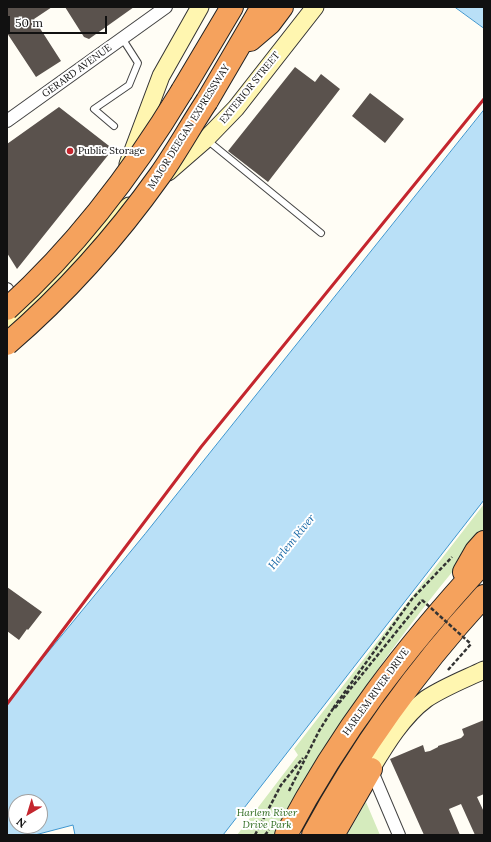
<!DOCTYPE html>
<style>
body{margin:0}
#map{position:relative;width:491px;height:842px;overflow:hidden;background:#fffdf5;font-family:Lora,serif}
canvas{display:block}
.frame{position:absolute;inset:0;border:8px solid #111;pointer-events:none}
.north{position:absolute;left:8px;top:794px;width:40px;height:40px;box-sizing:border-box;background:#fff;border:1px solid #a0a0a0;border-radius:50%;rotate:218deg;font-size:11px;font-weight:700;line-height:16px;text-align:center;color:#111}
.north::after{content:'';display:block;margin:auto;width:14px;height:18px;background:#c4262e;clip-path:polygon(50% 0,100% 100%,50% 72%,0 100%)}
.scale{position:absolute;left:8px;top:16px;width:99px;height:18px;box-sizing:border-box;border:2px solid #111;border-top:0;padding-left:5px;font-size:12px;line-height:14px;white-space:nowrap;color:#111;-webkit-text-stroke:3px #fff;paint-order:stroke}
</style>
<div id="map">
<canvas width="491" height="842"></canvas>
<div class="frame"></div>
<div class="north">N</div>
<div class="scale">50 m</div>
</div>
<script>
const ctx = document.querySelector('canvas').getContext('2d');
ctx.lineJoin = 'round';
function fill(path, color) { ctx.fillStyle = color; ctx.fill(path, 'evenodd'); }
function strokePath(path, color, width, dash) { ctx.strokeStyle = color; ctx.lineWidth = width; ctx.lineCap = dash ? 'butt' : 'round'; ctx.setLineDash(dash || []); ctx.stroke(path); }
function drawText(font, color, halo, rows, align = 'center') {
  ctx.font = font + ' Lora,serif'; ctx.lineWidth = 4; ctx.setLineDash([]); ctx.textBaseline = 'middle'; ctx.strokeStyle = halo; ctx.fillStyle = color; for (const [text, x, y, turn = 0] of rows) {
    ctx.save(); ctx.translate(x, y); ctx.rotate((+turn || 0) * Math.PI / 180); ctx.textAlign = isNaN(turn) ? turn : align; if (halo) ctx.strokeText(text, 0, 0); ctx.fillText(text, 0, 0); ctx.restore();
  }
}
fill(new Path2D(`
 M 484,504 L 484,534 C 404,627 333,727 274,835 L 237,835 L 298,755 L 294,749 Z
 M 366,802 L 380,835 L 347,835 Z`), '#d5ebbd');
const water = new Path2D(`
 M 455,7 L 484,7 L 484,28 Z
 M 484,110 L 484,500 L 223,835 L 75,835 L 73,825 L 35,835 L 7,835 L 7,702 L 145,534 ZM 16,802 L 40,802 L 40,826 L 16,826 Z`);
fill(water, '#b9e0f7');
strokePath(water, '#3f96cf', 1);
fill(new Path2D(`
 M 7,7 L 52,7 L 34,19 L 61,61 L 36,77 L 7,33 Z
 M 65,7 L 134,7 L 89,39 L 84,37 Z
 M 295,67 L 315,82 L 321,74 L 340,89 L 268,182 L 228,151 Z
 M 370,93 L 404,119 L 385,143 L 352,116 Z
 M 59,107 L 113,149 L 17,269 L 7,253 L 7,144 Z
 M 7,587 L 42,612 L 28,630 L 27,629 L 19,640 L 7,631 Z
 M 484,720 L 484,794 L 477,797 L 484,812 L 484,835 L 475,835 L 461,804 L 449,809 L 460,835 L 424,835 L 390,759 L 423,745 L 425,752 L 430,751 L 438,747 L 438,746 L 461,738 L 464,735 L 462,729 Z`), '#5a524d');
const lane = new Path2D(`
 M 114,126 L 94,109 L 129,85 L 138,63 L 122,38
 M 207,140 L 321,233`);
const street = new Path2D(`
 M 7,121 L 166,7
 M 7,289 L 17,305
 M 371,769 L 399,835`);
const secondary = new Path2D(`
 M 128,164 L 161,76 L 200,7
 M 168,172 L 206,139 L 236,108 L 315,7
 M 7,327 L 40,298 L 105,226 L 129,206
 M 371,769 C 386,744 403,716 426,699 C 444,687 465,679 484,670`);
const highway = new Path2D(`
 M 250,40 L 270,23 L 282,7
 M 182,91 L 232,7
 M 207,101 L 262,7
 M 464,572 L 476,551 L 484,542
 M 286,835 C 341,731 405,648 484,562
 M 313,835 C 360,748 417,669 484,596
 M 333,835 L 371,769`);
strokePath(lane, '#444', 8);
strokePath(street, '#444', 14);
strokePath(secondary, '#333', 19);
strokePath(highway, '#222', 24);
strokePath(new Path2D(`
 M 448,670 L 471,644
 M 335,708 L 334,707 L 412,599 L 452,557
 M 335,708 L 422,600
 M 289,791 L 319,731 L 334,707
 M 255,835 L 281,785 L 303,758
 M 265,835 L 269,830`), '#333', 2.5, [4, 2]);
strokePath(lane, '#fff', 6);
strokePath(street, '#fff', 12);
strokePath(secondary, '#fff6b0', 17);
strokePath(highway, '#f5a25d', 22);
strokePath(new Path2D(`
 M 7,704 L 201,447 L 484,99`), '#c4262e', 3);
const highwayBridge = new Path2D(`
 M 7,309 C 77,246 133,172 182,91
 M 7,344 C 65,294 116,237 160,175 C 177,151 191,125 207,101`);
strokePath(highwayBridge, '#222', 24, []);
strokePath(new Path2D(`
 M 422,600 L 471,644`), '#333', 2.5, [4, 2]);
strokePath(highwayBridge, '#f5a25d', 22);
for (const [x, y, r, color] of [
 [70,151,4,"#c4262e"]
]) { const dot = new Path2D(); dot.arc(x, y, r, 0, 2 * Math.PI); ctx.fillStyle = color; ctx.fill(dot); strokePath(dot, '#fff', 1.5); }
drawText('10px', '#111', '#fff', [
 ["GERARD AVENUE",77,71,-36],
 ["EXTERIOR STREET",250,88,-51],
 ["MAJOR DEEGAN EXPRESSWAY",189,127,-58],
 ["HARLEM RIVER DRIVE",376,692,-54]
]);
drawText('10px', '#111', '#fff', [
 ["Public Storage",78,151]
], 'left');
drawText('italic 10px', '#2f6b1f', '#fff', [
 ["Harlem River",267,813],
 ["Drive Park",267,825]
]);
drawText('italic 11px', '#1768a6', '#fff', [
 ["Harlem River",292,542,-51]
]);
</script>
